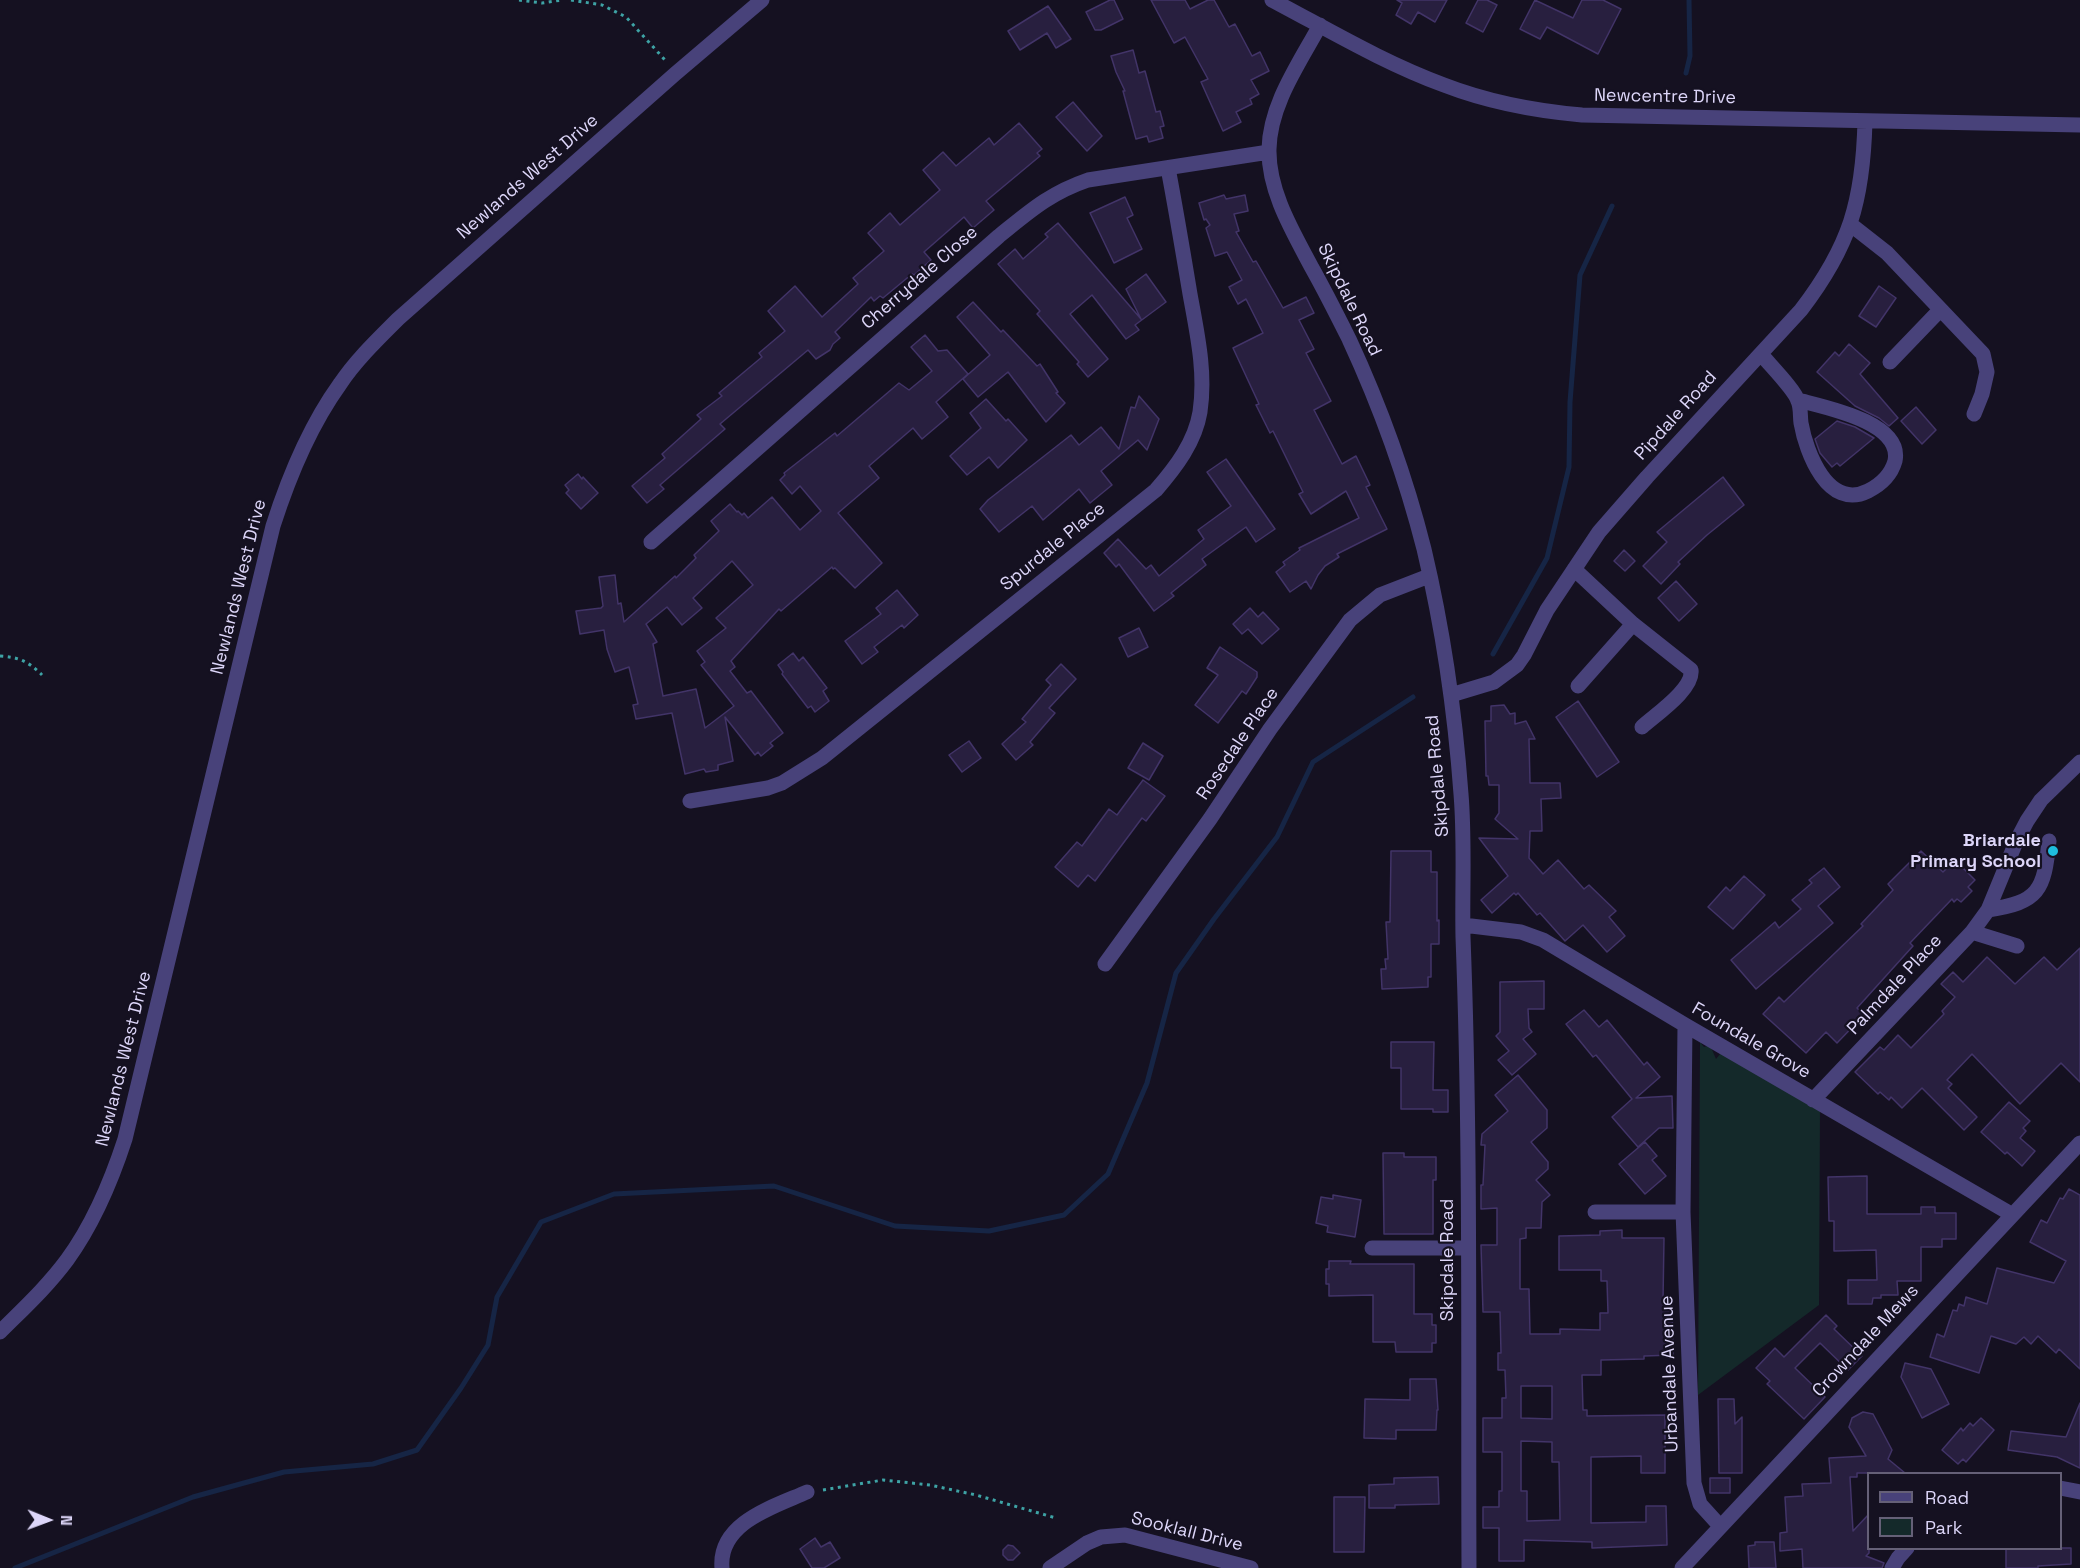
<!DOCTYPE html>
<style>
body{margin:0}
#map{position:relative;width:2080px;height:1568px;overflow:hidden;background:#151121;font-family:"Space Grotesk",sans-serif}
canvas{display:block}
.legend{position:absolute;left:1867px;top:1472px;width:195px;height:78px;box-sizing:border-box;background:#151121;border:2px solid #656077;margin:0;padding:8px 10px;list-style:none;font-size:18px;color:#ddd6f9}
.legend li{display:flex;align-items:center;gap:12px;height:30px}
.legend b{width:30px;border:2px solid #656077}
.north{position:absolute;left:18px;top:1490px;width:60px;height:60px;-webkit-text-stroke:4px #151121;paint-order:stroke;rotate:91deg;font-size:16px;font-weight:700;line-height:24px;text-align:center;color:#ddd6f9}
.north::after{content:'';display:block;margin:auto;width:21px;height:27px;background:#ddd6f9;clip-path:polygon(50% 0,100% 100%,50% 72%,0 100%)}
</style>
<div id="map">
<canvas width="2080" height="1568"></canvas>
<ul class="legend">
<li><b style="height:8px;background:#48427a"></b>Road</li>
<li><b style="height:16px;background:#14292a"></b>Park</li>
</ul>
<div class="north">N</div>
</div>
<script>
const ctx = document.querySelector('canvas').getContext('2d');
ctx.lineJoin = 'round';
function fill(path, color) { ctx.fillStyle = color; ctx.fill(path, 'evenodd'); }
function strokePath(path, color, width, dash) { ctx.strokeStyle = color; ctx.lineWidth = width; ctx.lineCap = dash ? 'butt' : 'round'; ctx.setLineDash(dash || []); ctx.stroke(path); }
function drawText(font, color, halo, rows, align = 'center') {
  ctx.font = font + ' "Space Grotesk",sans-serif'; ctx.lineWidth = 4.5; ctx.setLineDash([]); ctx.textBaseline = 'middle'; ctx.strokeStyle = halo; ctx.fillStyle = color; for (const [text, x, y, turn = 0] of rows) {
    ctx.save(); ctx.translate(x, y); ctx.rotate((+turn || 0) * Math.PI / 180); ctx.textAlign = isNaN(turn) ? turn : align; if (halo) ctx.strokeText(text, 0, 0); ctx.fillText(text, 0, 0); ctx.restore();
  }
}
fill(new Path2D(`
 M 1700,1042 L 1704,1047 L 1710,1045 L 1716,1059 L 1725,1048 L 1820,1108 L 1819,1305 L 1698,1395 Z`), '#14292a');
strokePath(new Path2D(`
 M 1686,73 L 1690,56 L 1689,0
 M 1493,654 L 1547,558 L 1569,467 L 1570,402 L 1580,275 L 1612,206
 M 15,1568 L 193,1497 L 284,1472 L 373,1464 L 417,1450 L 461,1388 L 488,1345 L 497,1297 L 541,1222 L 614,1194 L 774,1186 L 895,1226 L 989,1231 L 1064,1215 L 1108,1174 L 1147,1083 L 1176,973 L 1214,919 L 1277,837 L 1313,762 L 1413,697`), '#162545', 5);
const building = new Path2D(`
 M 1110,0 L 1114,0 L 1123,19 L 1101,30 L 1095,30 L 1086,12 Z
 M 1151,0 L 1185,0 L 1190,9 L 1208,0 L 1214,0 L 1229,27 L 1235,24 L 1252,56 L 1260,52 L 1269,71 L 1251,80 L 1259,94 L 1250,99 L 1252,104 L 1236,112 L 1241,122 L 1223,131 L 1201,82 L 1208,79 L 1185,37 L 1174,43 Z
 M 1397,0 L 1447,0 L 1435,22 L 1418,12 L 1411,24 L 1396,15 L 1402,3 Z
 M 1478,0 L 1487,0 L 1497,5 L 1483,32 L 1466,23 Z
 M 1535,0 L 1573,18 L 1582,0 L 1603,0 L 1621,9 L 1598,54 L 1547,27 L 1540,39 L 1520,29 Z
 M 1048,6 L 1071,39 L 1056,48 L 1047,33 L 1020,50 L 1008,31 Z
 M 1133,50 L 1139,73 L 1145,71 L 1156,112 L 1160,111 L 1164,126 L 1160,127 L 1163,138 L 1149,142 L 1147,136 L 1136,139 L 1123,91 L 1125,91 L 1116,72 L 1111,56 Z
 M 1073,102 L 1102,136 L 1087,151 L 1056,117 Z
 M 1019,123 L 1042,149 L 1037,153 L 1040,156 L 986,201 L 994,210 L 973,228 L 964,217 L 924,252 L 931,260 L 914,275 L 912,274 L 883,298 L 880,296 L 874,301 L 871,297 L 835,332 L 840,338 L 833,344 L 830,350 L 816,359 L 808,350 L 720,424 L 725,429 L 660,485 L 664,489 L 647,503 L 632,486 L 665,458 L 662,454 L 701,419 L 697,415 L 722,396 L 719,393 L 762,357 L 759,353 L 785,331 L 768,311 L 795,286 L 822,317 L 858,284 L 853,278 L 884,251 L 868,233 L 890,213 L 900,225 L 940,190 L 923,170 L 943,152 L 956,166 L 989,138 L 994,145 Z
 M 1224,195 L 1226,199 L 1245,195 L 1248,211 L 1234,214 L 1239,231 L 1236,232 L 1253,262 L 1256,261 L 1283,308 L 1306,297 L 1314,313 L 1299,320 L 1314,349 L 1306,353 L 1331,401 L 1314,410 L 1342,464 L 1356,456 L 1370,485 L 1366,487 L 1387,529 L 1337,554 L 1339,557 L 1325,566 L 1318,575 L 1311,589 L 1306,581 L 1290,592 L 1276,572 L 1285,565 L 1283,562 L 1300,550 L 1299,548 L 1359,518 L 1346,491 L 1311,514 L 1299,494 L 1303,492 L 1273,431 L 1270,433 L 1256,405 L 1259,404 L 1233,348 L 1263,333 L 1246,299 L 1238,304 L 1229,287 L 1242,280 L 1227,252 L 1215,256 L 1206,228 L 1210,225 L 1206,219 L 1204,220 L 1199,203 Z
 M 1125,197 L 1133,215 L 1127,218 L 1142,249 L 1114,263 L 1090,213 Z
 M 1058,223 L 1141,319 L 1126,289 L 1146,274 L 1166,302 L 1135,325 L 1139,330 L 1126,339 L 1092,295 L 1070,314 L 1108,359 L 1088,377 L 1077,364 L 1079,362 L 1037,314 L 1040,311 L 998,264 L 1015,249 L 1023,259 L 1048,237 L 1045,234 Z
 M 1879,286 L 1896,298 L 1876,327 L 1859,316 Z
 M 973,302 L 1001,332 L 1003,330 L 1037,366 L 1040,364 L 1058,392 L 1056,393 L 1065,403 L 1046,422 L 1008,372 L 978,397 L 963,379 L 990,355 L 957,317 Z
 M 925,335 L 938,351 L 947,350 L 968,374 L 936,402 L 948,417 L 922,439 L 913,428 L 869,466 L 879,478 L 838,513 L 882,563 L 855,588 L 835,568 L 833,569 L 832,567 L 781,611 L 779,609 L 731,661 L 735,667 L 730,671 L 747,693 L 751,691 L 783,733 L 770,743 L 773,746 L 761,756 L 758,752 L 755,755 L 725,717 L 733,761 L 718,765 L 718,770 L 706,772 L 704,769 L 685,774 L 672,713 L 636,719 L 633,705 L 638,704 L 629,667 L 615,672 L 607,649 L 604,630 L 580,634 L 576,611 L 601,608 L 603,606 L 599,577 L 615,575 L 618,604 L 621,603 L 624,622 L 675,576 L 676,578 L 696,558 L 694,555 L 719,531 L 711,521 L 730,504 L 737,512 L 738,511 L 742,515 L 744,513 L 748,518 L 772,497 L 800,530 L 821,511 L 800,486 L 792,494 L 780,480 L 785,475 L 784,473 L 835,433 L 837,436 L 899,383 L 909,390 L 932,371 L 911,347 ZM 732,561 L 753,585 L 716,618 L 726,628 L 697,651 L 705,662 L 701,665 L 734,706 L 705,728 L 696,689 L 663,696 L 653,644 L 657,642 L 646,624 L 667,607 L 682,625 L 702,608 L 693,598 Z
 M 1849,344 L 1870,363 L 1860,374 L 1898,418 L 1889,426 L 1879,418 L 1855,406 L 1817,372 L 1835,352 L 1839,356 Z
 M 1139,396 L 1159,419 L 1147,450 L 1138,440 L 1101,471 L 1112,485 L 1090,503 L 1079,489 L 1043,520 L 1032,506 L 999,532 L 980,509 L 988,500 L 1071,435 L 1079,445 L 1101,427 L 1119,449 L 1131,407 L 1135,408 Z
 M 986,399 L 1006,421 L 1008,419 L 1027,440 L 998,468 L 989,457 L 967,475 L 950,456 L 981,428 L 970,413 Z
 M 1916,407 L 1936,430 L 1922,444 L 1901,421 Z
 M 1837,421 L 1855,427 L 1874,438 L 1840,466 L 1837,463 L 1832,467 L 1820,453 L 1815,439 Z
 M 1226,459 L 1275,529 L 1256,542 L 1246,527 L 1202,559 L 1206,565 L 1171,593 L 1174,596 L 1154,611 L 1119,564 L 1116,567 L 1104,553 L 1118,539 L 1146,569 L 1151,565 L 1159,576 L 1204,539 L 1198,530 L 1231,506 L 1207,472 Z
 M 578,474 L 582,479 L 583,477 L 598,493 L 581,509 L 566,493 L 569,490 L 565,485 Z
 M 1723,477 L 1744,505 L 1707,535 L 1678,562 L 1680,564 L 1661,584 L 1643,566 L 1667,542 L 1657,532 Z
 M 1624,550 L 1635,561 L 1625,571 L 1614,561 Z
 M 1676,581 L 1697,604 L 1679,621 L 1658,598 Z
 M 897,590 L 918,615 L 904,628 L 902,625 L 874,647 L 878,652 L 862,664 L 845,641 L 881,614 L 876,608 Z
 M 1250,608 L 1258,617 L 1263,612 L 1279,629 L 1262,644 L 1248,629 L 1242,634 L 1233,624 Z
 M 1139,628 L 1148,647 L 1128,657 L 1119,638 Z
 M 1220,647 L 1257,672 L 1257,677 L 1246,694 L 1242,691 L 1218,723 L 1195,705 L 1218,675 L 1207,668 Z
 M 793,653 L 799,661 L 803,657 L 827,688 L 823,691 L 829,701 L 815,712 L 811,706 L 808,708 L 782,674 L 783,672 L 778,665 Z
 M 1061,664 L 1076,679 L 1049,708 L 1055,713 L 1030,742 L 1033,745 L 1016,760 L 1002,744 L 1026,722 L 1022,719 L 1051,685 L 1046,680 Z
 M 1578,701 L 1619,762 L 1597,777 L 1556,717 Z
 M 1504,705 L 1510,714 L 1515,713 L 1515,724 L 1526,721 L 1535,739 L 1529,739 L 1530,783 L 1560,783 L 1561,798 L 1541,799 L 1542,831 L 1530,831 L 1529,858 L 1543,874 L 1558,860 L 1584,889 L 1589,885 L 1616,911 L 1609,917 L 1625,936 L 1607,952 L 1583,925 L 1565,941 L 1540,913 L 1537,915 L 1518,893 L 1516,895 L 1514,893 L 1492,913 L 1481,900 L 1508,876 L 1479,838 L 1518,839 L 1495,819 L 1499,813 L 1499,785 L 1489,785 L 1488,776 L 1486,776 L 1485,721 L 1491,721 L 1491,706 Z
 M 969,741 L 981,758 L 962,772 L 949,755 Z
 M 1143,743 L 1163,756 L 1149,780 L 1128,768 Z
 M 1143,780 L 1165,796 L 1146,821 L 1142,818 L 1095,881 L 1088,875 L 1078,887 L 1055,867 L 1077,842 L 1082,846 L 1109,809 L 1117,815 Z
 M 1391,851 L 1431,851 L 1431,872 L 1437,872 L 1437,921 L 1439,920 L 1439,944 L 1431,944 L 1431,977 L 1428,977 L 1428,987 L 1382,989 L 1381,969 L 1386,969 L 1385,959 L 1388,959 L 1386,922 L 1390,922 Z
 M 1921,851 L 1943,872 L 1955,860 L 1975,880 L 1968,887 L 1972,891 L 1961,902 L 1957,899 L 1954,902 L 1952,899 L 1910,943 L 1913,946 L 1857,1008 L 1864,1015 L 1837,1043 L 1826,1032 L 1806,1053 L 1763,1014 L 1779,997 L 1784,1002 L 1863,926 L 1861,924 L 1893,890 L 1888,884 Z
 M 1824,868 L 1840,887 L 1818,906 L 1833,923 L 1756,989 L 1731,960 L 1775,922 L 1779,928 L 1801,909 L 1792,900 L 1812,883 L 1809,880 Z
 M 1744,876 L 1765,895 L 1733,929 L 1708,907 L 1726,887 L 1730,891 Z
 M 2080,948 L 2080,1082 L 2061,1063 L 2020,1104 L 1972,1054 L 1947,1080 L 1952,1084 L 1948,1088 L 1977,1117 L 1964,1130 L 1922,1088 L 1902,1108 L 1891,1097 L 1889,1100 L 1880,1092 L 1878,1094 L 1855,1072 L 1880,1047 L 1884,1050 L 1898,1035 L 1911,1048 L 1944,1014 L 1942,1011 L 1955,997 L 1941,984 L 1953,972 L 1963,982 L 1987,957 L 2015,984 L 2044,957 L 2057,970 Z
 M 1544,981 L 1544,1009 L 1528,1009 L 1529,1028 L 1532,1032 L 1523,1039 L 1536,1054 L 1512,1075 L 1498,1060 L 1509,1051 L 1496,1036 L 1500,1032 L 1500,982 Z
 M 1584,1010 L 1599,1027 L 1607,1020 L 1644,1065 L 1647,1062 L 1660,1077 L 1636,1098 L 1672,1096 L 1673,1128 L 1659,1128 L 1638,1147 L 1612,1117 L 1632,1099 L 1596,1055 L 1593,1057 L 1566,1024 Z
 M 1391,1042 L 1434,1042 L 1433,1090 L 1448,1090 L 1448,1112 L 1433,1112 L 1433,1109 L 1401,1109 L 1401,1068 L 1391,1068 Z
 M 1518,1075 L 1547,1110 L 1547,1128 L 1531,1142 L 1548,1162 L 1548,1169 L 1536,1180 L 1550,1195 L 1542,1202 L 1541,1228 L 1526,1228 L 1526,1238 L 1520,1239 L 1520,1289 L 1529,1289 L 1530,1334 L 1560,1334 L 1560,1329 L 1600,1330 L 1600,1313 L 1608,1313 L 1607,1281 L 1601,1281 L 1601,1270 L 1559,1270 L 1559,1236 L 1600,1235 L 1600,1231 L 1622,1230 L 1622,1238 L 1664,1238 L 1663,1301 L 1672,1301 L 1673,1355 L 1644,1356 L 1644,1359 L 1601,1360 L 1601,1375 L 1582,1375 L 1583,1410 L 1587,1410 L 1587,1416 L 1665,1415 L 1665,1473 L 1641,1473 L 1641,1456 L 1591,1457 L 1591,1523 L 1646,1522 L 1646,1506 L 1666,1506 L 1667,1545 L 1592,1548 L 1592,1542 L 1524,1540 L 1524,1561 L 1499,1561 L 1499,1528 L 1483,1528 L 1483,1507 L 1499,1507 L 1499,1491 L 1502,1491 L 1502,1452 L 1483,1452 L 1483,1418 L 1502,1418 L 1502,1398 L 1506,1398 L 1505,1370 L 1498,1370 L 1498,1353 L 1501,1353 L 1500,1312 L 1483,1312 L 1481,1245 L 1497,1245 L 1497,1208 L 1481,1209 L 1481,1185 L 1483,1185 L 1485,1145 L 1481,1145 L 1482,1134 L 1508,1111 L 1495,1095 ZM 1521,1386 L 1552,1386 L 1552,1419 L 1521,1418 ZM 1521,1441 L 1552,1442 L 1552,1462 L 1559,1462 L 1560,1520 L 1527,1521 L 1527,1491 L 1521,1491 Z
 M 2009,1102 L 2030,1121 L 2023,1128 L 2026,1131 L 2020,1138 L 2035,1151 L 2022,1166 L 2007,1152 L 2005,1154 L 1981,1132 Z
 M 1645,1142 L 1657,1156 L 1652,1160 L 1666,1176 L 1645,1194 L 1619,1164 Z
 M 1383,1153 L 1404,1153 L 1404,1157 L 1436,1157 L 1436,1180 L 1433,1180 L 1433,1234 L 1384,1234 Z
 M 1867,1176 L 1867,1214 L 1921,1214 L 1921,1207 L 1935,1207 L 1935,1213 L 1956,1213 L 1956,1239 L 1942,1239 L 1942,1247 L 1921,1247 L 1921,1281 L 1897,1281 L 1898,1295 L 1881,1295 L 1881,1298 L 1873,1298 L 1872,1304 L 1848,1304 L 1848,1280 L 1877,1280 L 1876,1250 L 1834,1251 L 1834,1221 L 1829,1221 L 1828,1177 Z
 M 2069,1189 L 2080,1195 L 2080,1369 L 2059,1349 L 2056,1353 L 2038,1336 L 2031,1344 L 2024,1337 L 2016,1344 L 1991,1336 L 1979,1373 L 1930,1357 L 1937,1334 L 1944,1337 L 1953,1310 L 1957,1311 L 1959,1304 L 1964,1306 L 1966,1297 L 1987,1304 L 1997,1268 L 2054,1283 L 2066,1261 L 2030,1242 L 2041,1220 L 2047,1223 L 2060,1198 L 2063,1199 Z
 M 1333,1195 L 1361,1200 L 1355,1237 L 1327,1232 L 1328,1226 L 1316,1223 L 1321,1197 L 1333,1199 Z
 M 1329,1261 L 1351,1261 L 1350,1264 L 1414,1264 L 1414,1314 L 1432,1314 L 1432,1325 L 1436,1325 L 1436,1343 L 1432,1343 L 1432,1352 L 1396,1352 L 1395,1342 L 1373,1342 L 1373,1295 L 1329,1296 L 1329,1284 L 1326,1284 L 1326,1269 L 1329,1269 Z
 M 1826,1315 L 1837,1326 L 1834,1329 L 1862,1356 L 1848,1370 L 1820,1343 L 1795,1368 L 1825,1397 L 1804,1419 L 1767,1384 L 1770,1381 L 1756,1368 L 1775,1348 L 1784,1357 Z
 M 1905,1363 L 1931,1369 L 1949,1404 L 1922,1418 L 1901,1377 Z
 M 1410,1379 L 1436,1379 L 1438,1410 L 1437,1410 L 1436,1430 L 1396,1430 L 1396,1439 L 1364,1438 L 1365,1399 L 1410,1400 Z
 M 1718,1399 L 1734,1399 L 1735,1424 L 1742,1417 L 1742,1473 L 1719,1473 Z
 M 2080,1403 L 2080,1468 L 2057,1457 L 2008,1450 L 2011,1431 L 2066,1437 Z
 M 1863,1412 L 1873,1414 L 1892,1450 L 1888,1459 L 1905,1473 L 1857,1473 L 1857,1477 L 1850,1477 L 1853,1531 L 1869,1514 L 1869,1553 L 1866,1556 L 1884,1563 L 1882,1568 L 1803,1568 L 1802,1549 L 1780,1551 L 1780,1533 L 1787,1532 L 1785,1497 L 1803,1496 L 1802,1484 L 1831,1483 L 1829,1458 L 1866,1456 L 1849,1427 L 1852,1418 Z
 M 1981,1418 L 1994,1430 L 1966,1462 L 1963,1459 L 1958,1464 L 1942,1450 L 1961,1428 L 1963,1431 L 1970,1423 L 1973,1426 Z
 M 1438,1477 L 1439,1504 L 1395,1505 L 1395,1508 L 1369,1508 L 1369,1485 L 1394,1484 L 1394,1478 Z
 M 1710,1478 L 1730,1478 L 1730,1493 L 1710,1493 Z
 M 1334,1497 L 1365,1497 L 1364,1552 L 1334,1552 Z
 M 815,1538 L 821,1547 L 830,1542 L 840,1558 L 824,1568 L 812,1568 L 800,1549 Z
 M 1755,1542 L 1774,1542 L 1776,1568 L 1749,1568 L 1748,1546 L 1755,1545 Z
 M 1008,1545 L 1013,1546 L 1020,1553 L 1013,1560 L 1008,1560 L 1003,1555 L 1003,1550 Z
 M 2006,1548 L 2071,1548 L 2071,1564 L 2038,1566 L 2038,1568 L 2006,1568 Z`);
fill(building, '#281f3f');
strokePath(building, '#423468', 1.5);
strokePath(new Path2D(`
 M 519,0 L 542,3 L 562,0
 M 571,0 L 602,5 L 626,17 L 665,60
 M 0,656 C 19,657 29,662 42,675
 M 823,1490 L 883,1480 L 930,1485 L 976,1495 L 1056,1518`), '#3ea3a5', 3, [3, 4.5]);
strokePath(new Path2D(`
 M 1272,0 C 1329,30 1384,63 1444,85 C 1488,102 1536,111 1582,115 L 2080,125
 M 1320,25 C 1299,64 1270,104 1269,149 C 1268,191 1293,232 1312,268 C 1325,291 1337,315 1349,339 C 1380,406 1406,478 1424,549 C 1443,629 1455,712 1461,794 C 1465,842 1462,890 1463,937 C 1471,1147 1468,1358 1469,1568
 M 1850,224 L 1887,253 L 1983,354 L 1987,372 L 1982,394 L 1974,414
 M 1761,354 C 1769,364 1795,390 1798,401 C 1801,407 1800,416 1801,423 C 1806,452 1828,511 1868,491 C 1880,485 1891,475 1895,461 C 1903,422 1824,407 1798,400
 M 1890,362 L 1940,310
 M 651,542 L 999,236 C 1030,211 1050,193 1088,180 L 1269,152
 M 1574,569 L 1633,624 L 1691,670 C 1694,689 1655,715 1642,727
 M 1578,686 L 1633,624
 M 1451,695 L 1494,682 L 1517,665 L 1524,655 L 1547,610 L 1599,532 L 1647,477 L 1801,310 C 1850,246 1863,201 1865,121
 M 690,801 L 768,788 L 782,783 L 822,758 L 1156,490 C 1176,467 1195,442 1200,412 C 1206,372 1197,333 1190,294 C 1183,252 1176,210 1168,168
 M 1988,910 C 2039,902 2044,891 2049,841
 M 1463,925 L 1521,932 L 1543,940 L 1685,1025 L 2011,1214
 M 1972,932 L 1988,910 L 2016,842 L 2027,821 L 2041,800 L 2080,762
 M 1105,964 L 1210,819 L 1270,729 L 1350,620 L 1380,595 L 1429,576
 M 1685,1025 L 1683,1212 L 1694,1483 L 1700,1504 L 1720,1526
 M 1813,1100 L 1972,932 L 2017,946
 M 1595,1212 L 1683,1212
 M 1372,1248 L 1468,1248
 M 0,1332 C 23,1309 47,1287 67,1260 C 94,1223 111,1182 125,1139 L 273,526 C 289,476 309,427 340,384 C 356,360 378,339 398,319 L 675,74 L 762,0
 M 2060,1488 L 2080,1492
 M 722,1568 C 718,1523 773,1507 807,1492
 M 1050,1568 L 1087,1543 L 1101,1537 L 1125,1535 L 1251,1568
 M 1682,1568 L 2080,1143
 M 1892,1568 L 1898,1558 L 1907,1548`), '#48427a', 15);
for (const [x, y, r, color] of [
 [2053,851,6,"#1ebcdd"]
]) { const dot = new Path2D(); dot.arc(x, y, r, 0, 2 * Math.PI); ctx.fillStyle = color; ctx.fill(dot); strokePath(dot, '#151121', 2); }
drawText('18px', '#ddd6f9', '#151121', [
 ["Newcentre Drive",1665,97,1],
 ["Newlands West Drive",528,177,-41],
 ["Cherrydale Close",920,278,-41],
 ["Skipdale Road",1349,300,64],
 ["Pipdale Road",1676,416,-48],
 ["Spurdale Place",1053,547,-39],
 ["Newlands West Drive",239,587,-76],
 ["Rosedale Place",1238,744,-56],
 ["Skipdale Road",1438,776,-95],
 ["Palmdale Place",1895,985,-47],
 ["Foundale Grove",1751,1041,30],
 ["Newlands West Drive",124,1059,-76],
 ["Skipdale Road",1448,1260,-90],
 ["Crowndale Mews",1866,1341,-47],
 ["Urbandale Avenue",1670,1374,-92],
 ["Sooklall Drive",1187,1532,14]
]);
drawText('bold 18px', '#ddd6f9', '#151121', [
 ["Briardale",2041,841],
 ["Primary School",2041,862]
], 'right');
</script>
